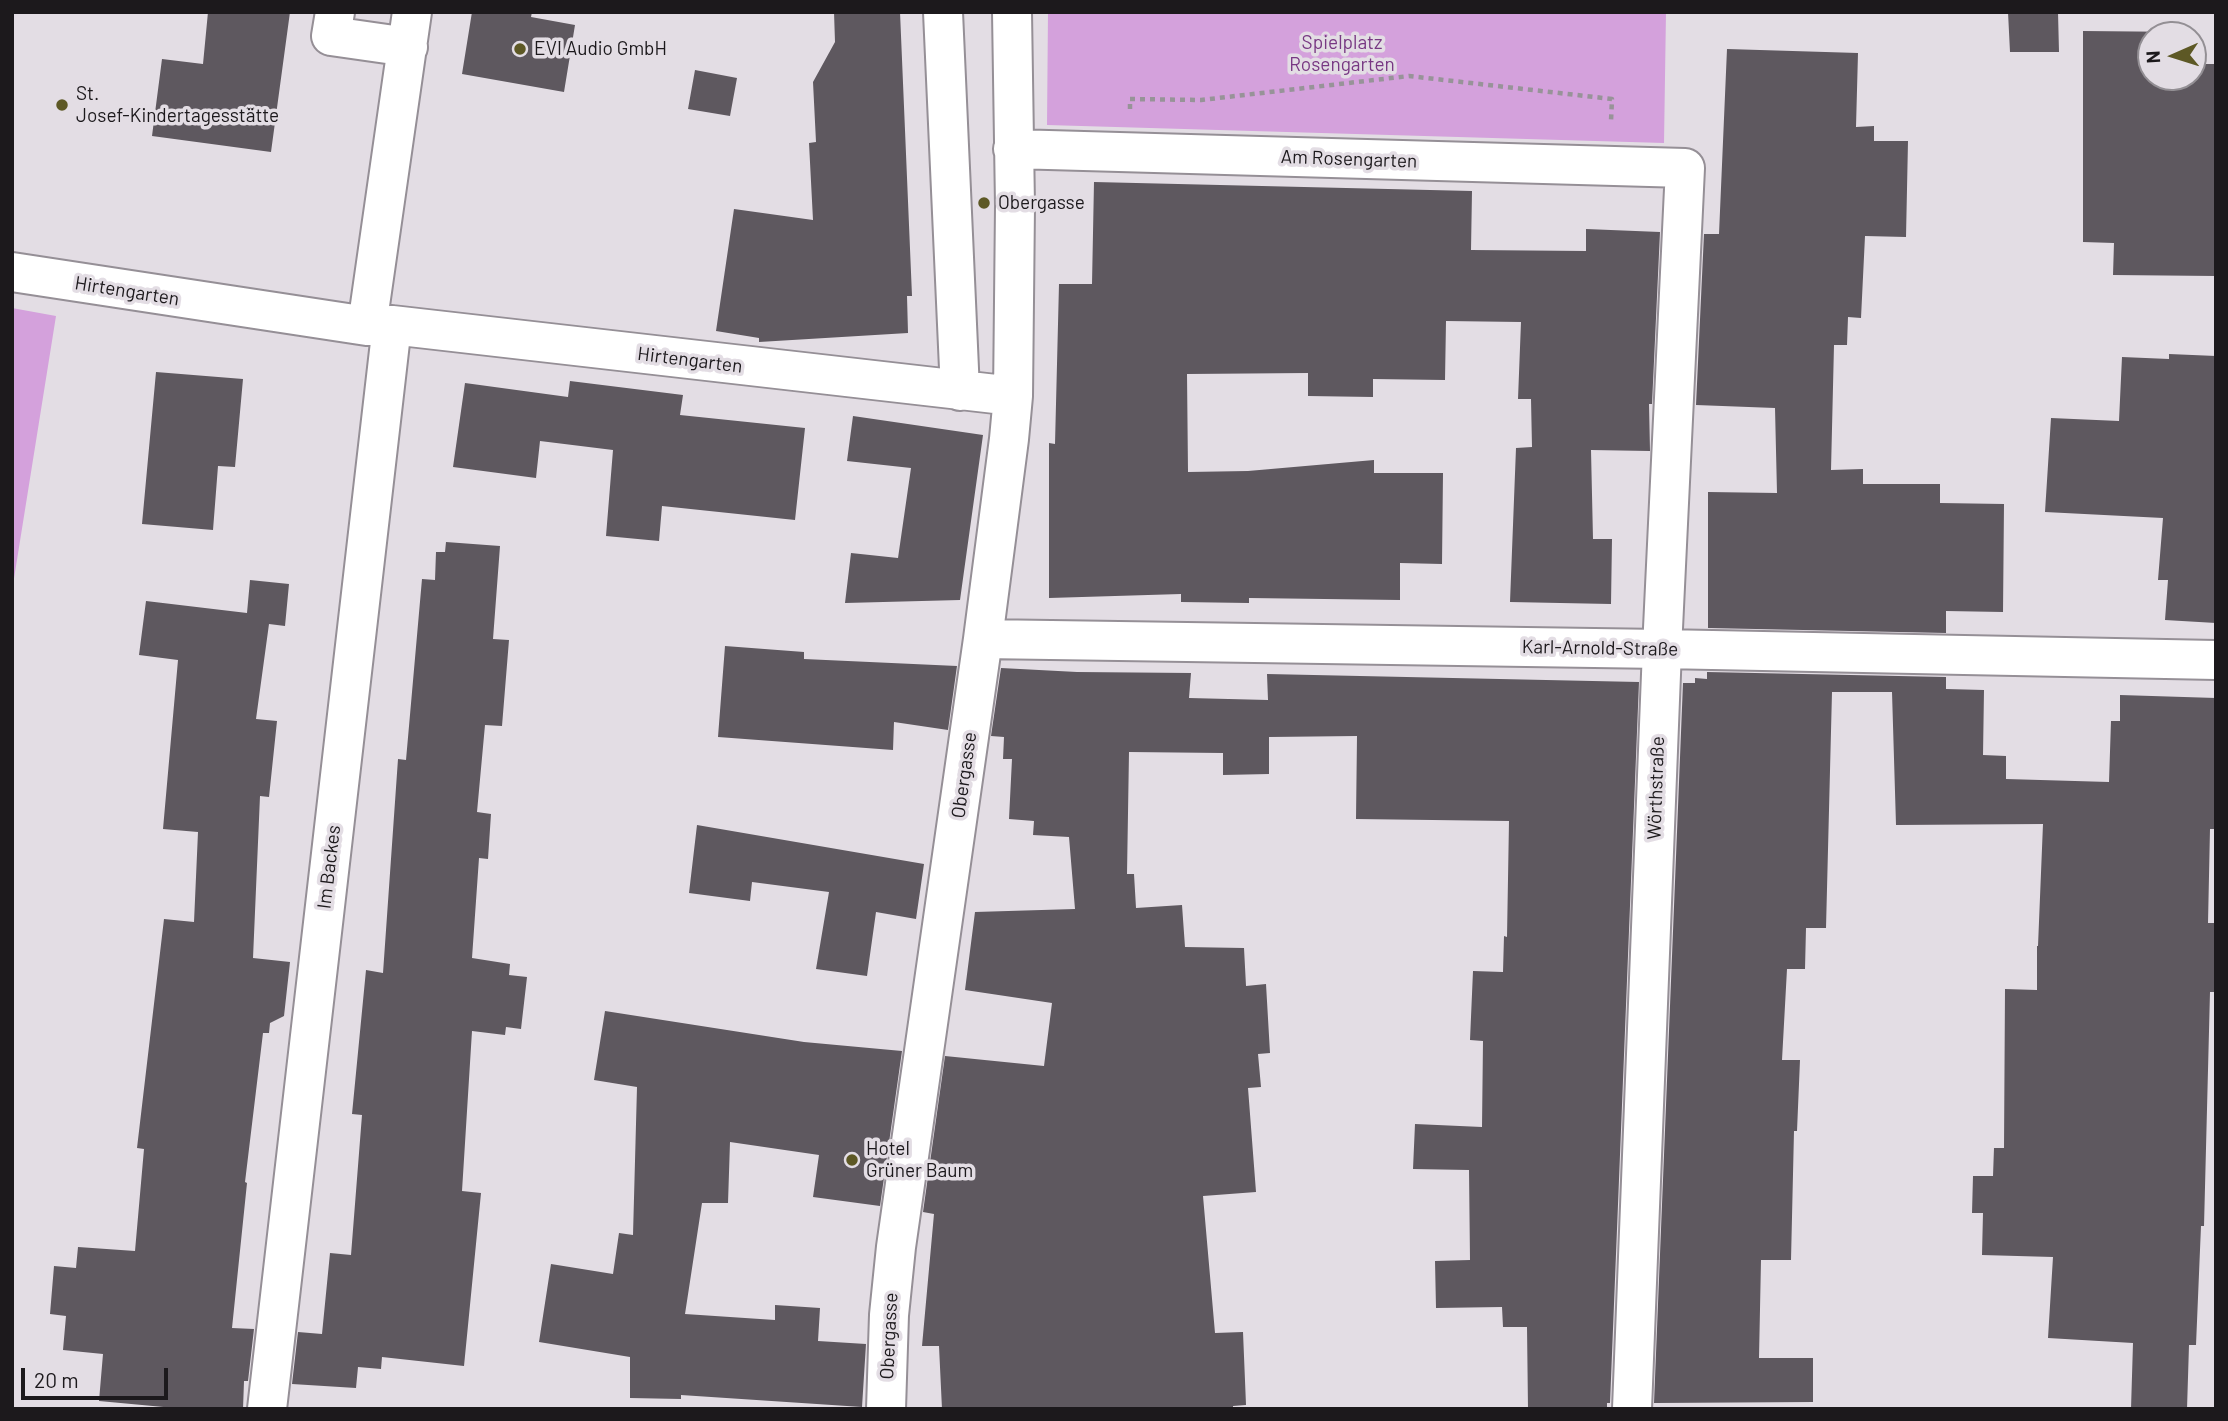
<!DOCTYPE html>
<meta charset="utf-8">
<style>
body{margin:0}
#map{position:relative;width:2228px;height:1421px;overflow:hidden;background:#e3dde4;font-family:Barlow,sans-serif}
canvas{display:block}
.frame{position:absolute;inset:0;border:14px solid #1c191c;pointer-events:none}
.north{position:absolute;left:2137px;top:21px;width:70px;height:70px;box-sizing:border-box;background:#e3dde4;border:2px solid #938f94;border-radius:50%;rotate:267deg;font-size:19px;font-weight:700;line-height:28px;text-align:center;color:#1c191c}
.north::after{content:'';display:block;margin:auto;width:24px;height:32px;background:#5d5825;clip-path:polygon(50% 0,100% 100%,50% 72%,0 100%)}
.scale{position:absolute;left:21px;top:1368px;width:147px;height:32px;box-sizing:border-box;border:4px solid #1c191c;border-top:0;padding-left:9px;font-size:21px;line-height:24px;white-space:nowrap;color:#1c191c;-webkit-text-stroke:5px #e3dde4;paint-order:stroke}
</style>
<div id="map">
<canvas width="2228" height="1421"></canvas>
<div class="frame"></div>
<div class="north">N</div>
<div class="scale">20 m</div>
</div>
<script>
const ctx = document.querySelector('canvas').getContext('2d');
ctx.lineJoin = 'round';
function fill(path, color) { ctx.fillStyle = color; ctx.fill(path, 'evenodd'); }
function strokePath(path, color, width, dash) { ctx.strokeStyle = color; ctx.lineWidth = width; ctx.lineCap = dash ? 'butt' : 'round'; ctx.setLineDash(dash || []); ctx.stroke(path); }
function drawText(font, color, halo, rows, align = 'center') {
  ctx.font = font + ' Barlow,sans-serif'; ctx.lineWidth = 7; ctx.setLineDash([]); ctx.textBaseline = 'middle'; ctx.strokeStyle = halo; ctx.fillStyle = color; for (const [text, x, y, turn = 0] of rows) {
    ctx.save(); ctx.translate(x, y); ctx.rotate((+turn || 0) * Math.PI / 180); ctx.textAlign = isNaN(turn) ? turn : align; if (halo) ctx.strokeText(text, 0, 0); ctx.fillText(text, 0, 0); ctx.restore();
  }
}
fill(new Path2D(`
 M 1048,12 L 1666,12 L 1664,143 L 1047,125 Z
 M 12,308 L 56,316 L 12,591 Z`), '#d4a1dc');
fill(new Path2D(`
 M 208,12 L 290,12 L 271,152 L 152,136 L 162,59 L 203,64 Z
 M 472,12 L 532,12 L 531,17 L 575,25 L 564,92 L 462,74 Z
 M 834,12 L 900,12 L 912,296 L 907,296 L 908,333 L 759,342 L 759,338 L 716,331 L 734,209 L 813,220 L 809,143 L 816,142 L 813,82 L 835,42 Z
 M 2008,12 L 2058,12 L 2059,52 L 2010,52 Z
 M 2083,31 L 2188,32 L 2188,35 L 2151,35 L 2151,77 L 2193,77 L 2193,64 L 2216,64 L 2216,276 L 2113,275 L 2114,243 L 2083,242 Z
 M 1727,49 L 1858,53 L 1856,127 L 1874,126 L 1874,141 L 1908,141 L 1906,237 L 1865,236 L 1861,318 L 1848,317 L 1847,345 L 1834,345 L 1831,470 L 1863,469 L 1863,484 L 1940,484 L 1940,503 L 2004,504 L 2003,612 L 1946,611 L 1946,633 L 1708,628 L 1708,492 L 1777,493 L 1775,408 L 1696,405 L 1704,234 L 1719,234 Z
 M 695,70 L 737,78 L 730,116 L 688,109 Z
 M 1094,182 L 1472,191 L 1471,250 L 1586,251 L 1586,229 L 1660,232 L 1652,404 L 1649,404 L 1650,451 L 1591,450 L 1593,539 L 1612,539 L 1611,604 L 1510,602 L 1516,448 L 1532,447 L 1531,399 L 1518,399 L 1521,322 L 1446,321 L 1445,380 L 1373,379 L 1373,397 L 1308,396 L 1308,373 L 1187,374 L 1188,472 L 1248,471 L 1374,460 L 1374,473 L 1443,473 L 1442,564 L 1400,563 L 1400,600 L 1249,598 L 1249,603 L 1181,602 L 1181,594 L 1049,598 L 1049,443 L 1055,444 L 1059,284 L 1092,284 Z
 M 2169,354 L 2216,356 L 2216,623 L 2165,620 L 2168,580 L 2158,580 L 2163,518 L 2045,512 L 2051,418 L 2119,421 L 2122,357 L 2169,359 Z
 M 156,372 L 243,379 L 235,467 L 218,466 L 213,530 L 142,524 Z
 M 570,381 L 683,395 L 680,415 L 805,428 L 795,520 L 662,506 L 659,541 L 606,536 L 613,450 L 540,441 L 536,478 L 453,467 L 465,383 L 568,397 Z
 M 853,416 L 983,435 L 960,600 L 845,603 L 851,553 L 898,558 L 911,468 L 847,461 Z
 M 446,542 L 500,546 L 493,639 L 509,640 L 502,726 L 485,725 L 477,812 L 491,814 L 488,859 L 479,858 L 472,958 L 510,964 L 509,975 L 527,977 L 521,1029 L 506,1027 L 505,1035 L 472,1031 L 462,1191 L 481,1193 L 464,1366 L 382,1357 L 381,1369 L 358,1367 L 356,1388 L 292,1384 L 298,1332 L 322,1334 L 330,1253 L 351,1255 L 362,1115 L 352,1114 L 366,970 L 383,973 L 398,759 L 406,760 L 422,579 L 435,580 L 436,552 L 445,552 Z
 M 250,580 L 289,584 L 285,626 L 269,624 L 256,719 L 277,721 L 269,797 L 260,796 L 253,958 L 290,962 L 284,1016 L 270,1023 L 269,1033 L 263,1033 L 245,1182 L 247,1183 L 232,1328 L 254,1329 L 248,1381 L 244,1381 L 243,1409 L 185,1409 L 99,1401 L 103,1354 L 63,1350 L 66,1316 L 50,1314 L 54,1266 L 76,1268 L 78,1247 L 135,1251 L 144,1149 L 137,1148 L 164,919 L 194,922 L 198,832 L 163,829 L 178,660 L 139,655 L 146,601 L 247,613 Z
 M 725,646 L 804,652 L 804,659 L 957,666 L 948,730 L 894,722 L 893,750 L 718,737 Z
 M 1001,668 L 1077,672 L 1191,673 L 1189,698 L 1268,700 L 1267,674 L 1639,682 L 1610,1403 L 1607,1403 L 1607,1409 L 1528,1409 L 1527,1327 L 1503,1327 L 1502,1307 L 1436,1308 L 1435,1261 L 1470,1260 L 1469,1170 L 1413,1169 L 1415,1124 L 1482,1127 L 1483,1041 L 1470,1040 L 1473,971 L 1503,972 L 1504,936 L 1507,937 L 1509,821 L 1356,819 L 1357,736 L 1269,737 L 1269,774 L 1223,775 L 1223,753 L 1129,752 L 1127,874 L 1134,874 L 1136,908 L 1182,905 L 1185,947 L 1244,948 L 1246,986 L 1266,984 L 1270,1053 L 1258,1054 L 1261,1087 L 1248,1088 L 1256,1192 L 1203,1196 L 1215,1333 L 1243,1332 L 1246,1405 L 1233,1406 L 1233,1409 L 942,1409 L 939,1346 L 922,1346 L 934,1214 L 923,1212 L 945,1056 L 1044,1066 L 1052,1003 L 965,990 L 975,912 L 1075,909 L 1069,837 L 1033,835 L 1034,821 L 1009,819 L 1012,759 L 1003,759 L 1004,737 L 991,736 Z
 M 1707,672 L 1946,677 L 1946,689 L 1984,690 L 1983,755 L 2006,756 L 2006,779 L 2109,782 L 2111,721 L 2120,721 L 2120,695 L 2216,698 L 2216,829 L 2210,829 L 2208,923 L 2216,923 L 2216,992 L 2210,992 L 2204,1226 L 2201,1226 L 2196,1345 L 2189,1345 L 2187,1409 L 2131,1409 L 2133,1343 L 2048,1338 L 2053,1257 L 1982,1255 L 1983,1213 L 1972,1213 L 1973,1176 L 1993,1176 L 1994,1148 L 2004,1148 L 2005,989 L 2037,990 L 2037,946 L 2038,946 L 2043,824 L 1896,825 L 1892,692 L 1832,692 L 1826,928 L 1806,928 L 1805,969 L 1787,969 L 1782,1060 L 1800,1060 L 1797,1131 L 1794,1131 L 1791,1260 L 1761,1260 L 1759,1358 L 1813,1358 L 1813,1402 L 1654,1403 L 1683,683 L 1695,683 L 1695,678 L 1707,679 Z
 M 697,825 L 924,864 L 916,919 L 876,912 L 867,976 L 816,969 L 829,892 L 752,882 L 750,901 L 689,893 Z
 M 605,1011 L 804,1042 L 902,1051 L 880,1206 L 813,1197 L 819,1155 L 730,1142 L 728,1203 L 702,1203 L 685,1314 L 775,1320 L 775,1305 L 820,1308 L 818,1341 L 866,1344 L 862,1407 L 681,1395 L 681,1399 L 630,1398 L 630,1357 L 539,1342 L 551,1264 L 613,1274 L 619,1233 L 633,1235 L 637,1087 L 594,1080 Z`), '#5e585f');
const minor = new Path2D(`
 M 335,12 L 331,36 L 408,47
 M 943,12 L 960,391
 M 1013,149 L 1685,168 L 1662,649 L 1632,1409
 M 12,272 L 367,326 L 392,325 L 1013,396
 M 367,326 L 412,12
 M 983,639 L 1662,649 L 2216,660
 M 267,1409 L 392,325
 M 886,1409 L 889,1315 L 896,1247 L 983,639 L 1009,439 L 1013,396 L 1015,206 L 1012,12`);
strokePath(minor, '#958f96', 42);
strokePath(new Path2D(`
 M 1130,109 L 1130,99 L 1201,100 L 1409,76 L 1612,99 L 1611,121`), '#979398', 4.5, [5, 5]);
strokePath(minor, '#fff', 38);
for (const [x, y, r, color] of [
 [520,49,7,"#5d5825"],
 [62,105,7,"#5d5825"],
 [984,203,7,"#5d5825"],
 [852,1160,7,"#5d5825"]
]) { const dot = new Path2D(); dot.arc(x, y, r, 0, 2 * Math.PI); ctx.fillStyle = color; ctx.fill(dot); strokePath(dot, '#e3dde4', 2.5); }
drawText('19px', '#783883', '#e3dde4', [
 ["Spielplatz",1342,43],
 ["Rosengarten",1342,65]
]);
drawText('19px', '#1c191c', '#e3dde4', [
 ["EVI Audio GmbH",534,49],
 ["St.",76,94],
 ["Josef-Kindertagesstätte",76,116],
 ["Obergasse",998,203],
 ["Hotel",866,1149],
 ["Grüner Baum",866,1171]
], 'left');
drawText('19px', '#1c191c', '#e3dde4', [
 ["Am Rosengarten",1349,159,2],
 ["Hirtengarten",127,291,9],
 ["Hirtengarten",690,360,7],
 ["Karl-Arnold-Straße",1600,648,1],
 ["Obergasse",964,775,-82],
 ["Wörthstraße",1656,788,-88],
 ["Im Backes",329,867,-83],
 ["Obergasse",889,1336,-87]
]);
</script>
